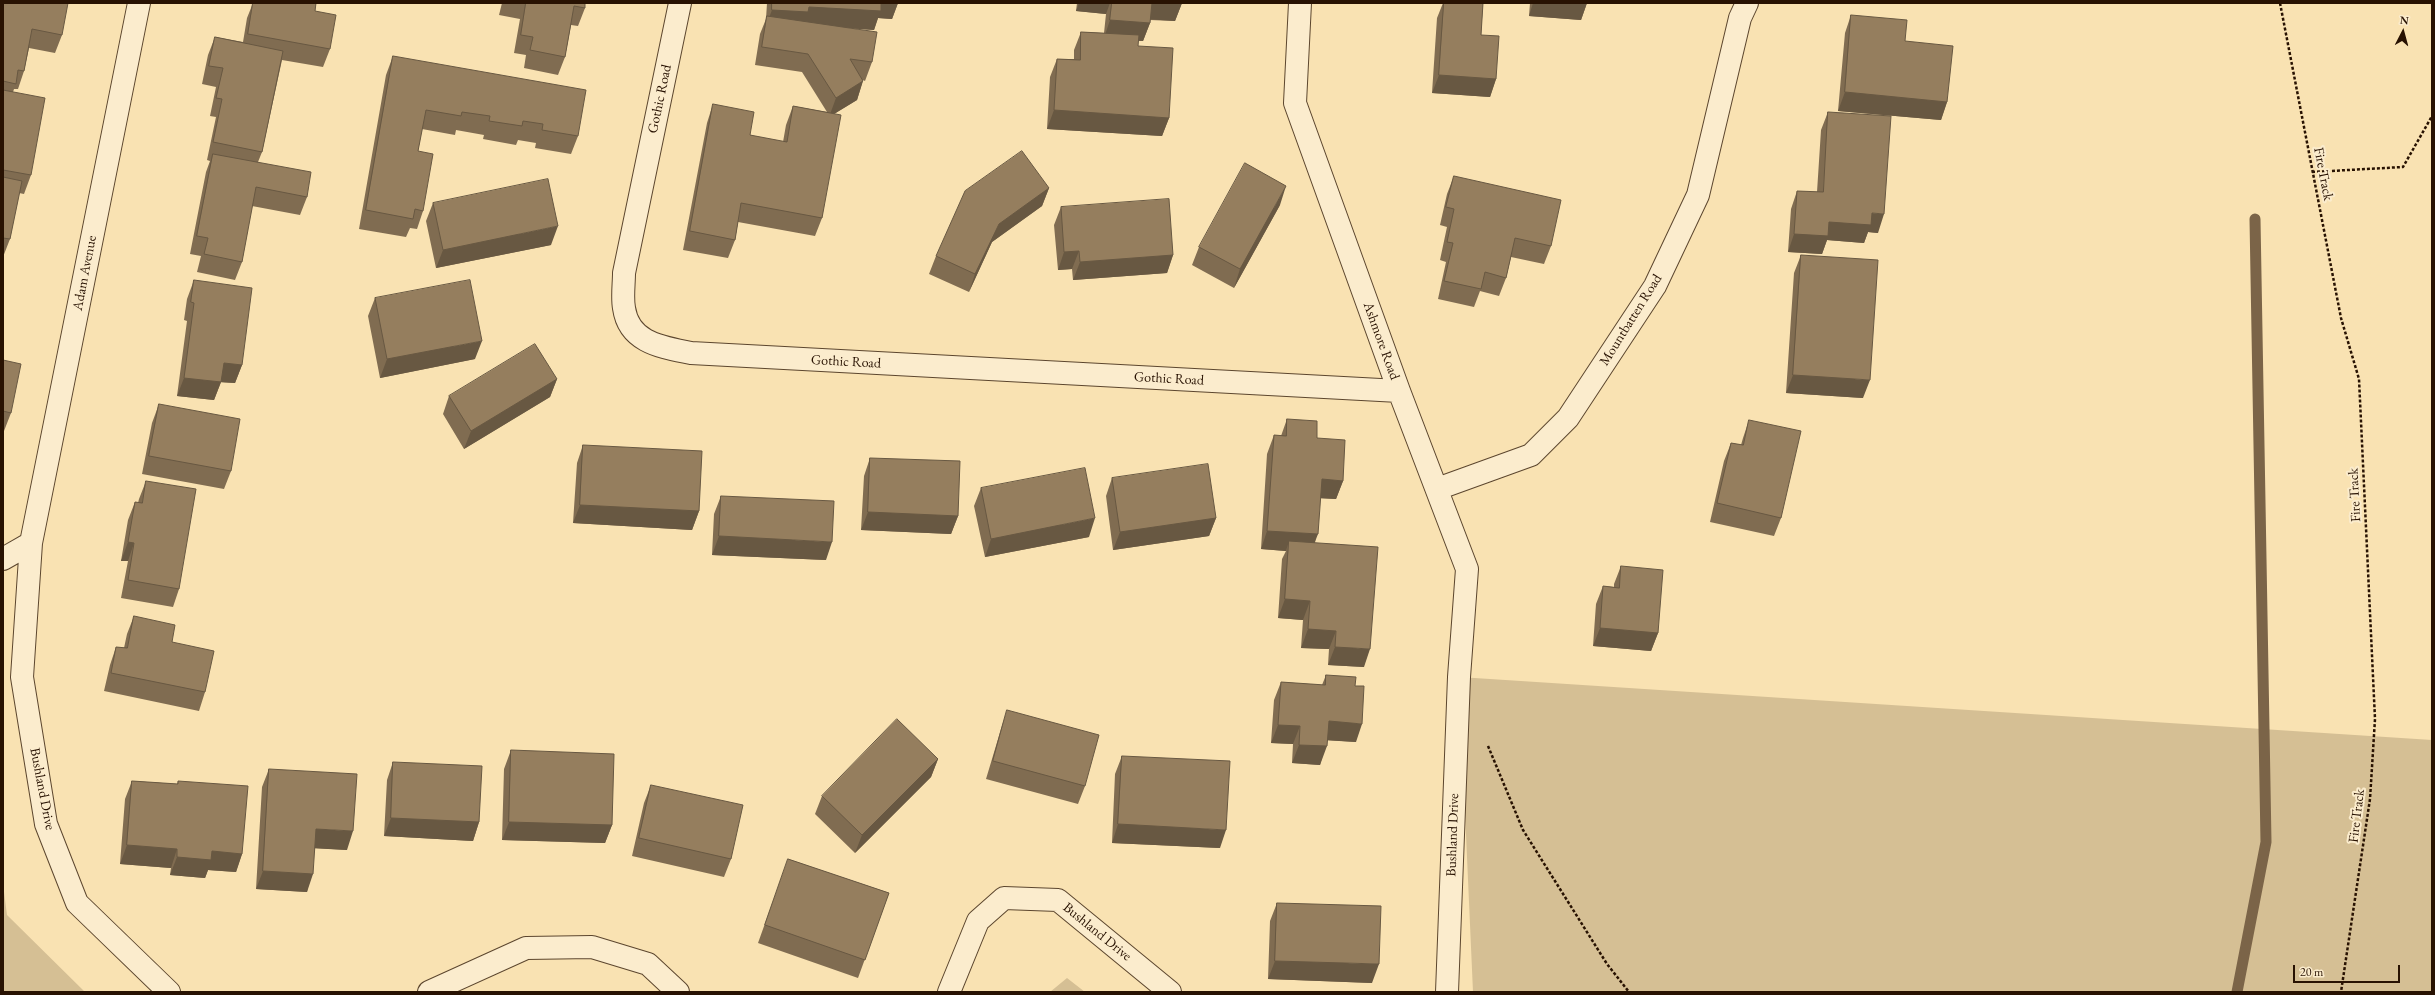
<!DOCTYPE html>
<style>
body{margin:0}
#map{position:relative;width:2435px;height:995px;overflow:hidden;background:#f9e2b2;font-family:"EB Garamond",serif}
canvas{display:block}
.frame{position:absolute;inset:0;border:4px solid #281202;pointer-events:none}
.north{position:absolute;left:2383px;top:12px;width:40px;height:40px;-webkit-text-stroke:3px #fbeccd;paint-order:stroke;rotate:6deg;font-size:11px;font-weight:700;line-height:16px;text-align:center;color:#281202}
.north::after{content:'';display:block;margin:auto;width:14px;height:18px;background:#281202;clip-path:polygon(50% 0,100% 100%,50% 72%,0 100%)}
.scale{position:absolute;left:2293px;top:965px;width:107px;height:18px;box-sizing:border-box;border:2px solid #281202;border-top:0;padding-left:5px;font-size:12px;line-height:14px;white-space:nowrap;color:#281202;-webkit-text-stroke:3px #fbeccd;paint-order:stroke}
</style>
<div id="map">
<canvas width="2435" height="995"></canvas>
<div class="frame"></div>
<div class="north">N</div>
<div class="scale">20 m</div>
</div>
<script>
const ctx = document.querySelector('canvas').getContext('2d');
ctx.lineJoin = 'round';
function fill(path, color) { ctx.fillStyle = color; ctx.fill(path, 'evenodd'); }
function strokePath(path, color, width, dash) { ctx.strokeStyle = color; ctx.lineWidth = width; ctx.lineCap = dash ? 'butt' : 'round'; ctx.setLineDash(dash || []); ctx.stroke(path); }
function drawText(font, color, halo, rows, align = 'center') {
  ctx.font = font + ' "EB Garamond",serif'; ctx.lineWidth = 4; ctx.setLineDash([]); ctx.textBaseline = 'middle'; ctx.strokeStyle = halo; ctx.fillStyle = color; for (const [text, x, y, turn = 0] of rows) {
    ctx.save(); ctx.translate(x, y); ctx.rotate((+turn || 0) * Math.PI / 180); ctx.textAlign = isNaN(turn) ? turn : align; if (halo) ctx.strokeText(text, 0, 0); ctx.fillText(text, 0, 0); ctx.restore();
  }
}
fill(new Path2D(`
 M 1459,677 L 2432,740 L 2432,992 L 1473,992 Z
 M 3,884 L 7,915 L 85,992 L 3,992 Z
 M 1067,978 L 1085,992 L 1050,992 Z`), '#d5bf94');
strokePath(new Path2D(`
 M 2237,992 L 2266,842 L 2255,219`), '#7b6448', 11);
const street = new Path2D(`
 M 139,3 L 31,543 L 22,677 L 46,824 L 77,903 L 169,992
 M 680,3 L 624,273 C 624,284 622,297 624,308 C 629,343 662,347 691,353 L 1399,391
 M 1300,3 L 1295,103 L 1399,391 L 1467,569 L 1459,677 L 1447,992
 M 1437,489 L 1531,455 L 1568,418 L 1655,286 L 1698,195 L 1740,18 L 1747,3
 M 3,559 L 31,543
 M 429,992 L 526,948 L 592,947 L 648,964 L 678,992
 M 949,992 L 978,921 L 1004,898 L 1058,900 L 1170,992`);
strokePath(street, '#5c462e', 24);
strokePath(new Path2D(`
 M 2280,3 L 2341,318 L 2359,379 L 2375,719 L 2370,799 L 2341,992
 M 2312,172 L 2403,167 L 2432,116
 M 1488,746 L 1523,830 L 1607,964 L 1629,992`), '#281202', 2.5, [3, 2]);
strokePath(street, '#fbeccd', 22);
fill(new Path2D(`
 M 3,3 L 62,35 L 55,53 L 29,48 L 24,71 L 18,89 L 14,89 L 13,92 L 31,175 L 24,194 L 19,193 L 10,239 L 3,257 Z
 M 253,3 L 316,3 L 315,11 L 330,49 L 323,67 L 282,60 L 262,152 L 258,162 L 307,197 L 300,215 L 252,206 L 242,262 L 235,280 L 197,272 L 201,256 L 190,254 L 206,172 L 210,161 L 207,160 L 216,117 L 210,116 L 216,87 L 202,84 L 208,55 L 215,37 L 243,42 L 247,18 Z
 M 502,3 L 585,3 L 585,8 L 578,26 L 571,25 L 565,57 L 558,75 L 524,68 L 526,55 L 514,53 L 520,19 L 499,15 Z
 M 767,3 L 898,3 L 892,19 L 878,18 L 874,30 L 847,28 L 872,62 L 865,81 L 863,80 L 857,100 L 834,114 L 822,218 L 815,236 L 738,222 L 735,240 L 728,258 L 683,250 L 707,123 L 713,104 L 750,135 L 783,142 L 786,125 L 793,106 L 827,112 L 802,72 L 755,65 L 760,34 L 766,19 Z
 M 1077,3 L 1182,3 L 1175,21 L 1150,20 L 1150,23 L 1143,41 L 1138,41 L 1138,46 L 1169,118 L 1162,136 L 1047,129 L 1050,77 L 1057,59 L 1074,59 L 1074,50 L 1081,32 L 1104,33 L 1106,14 L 1076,11 Z
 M 1443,3 L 1483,3 L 1481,35 L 1496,79 L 1490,97 L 1432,93 L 1437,18 Z
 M 1530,3 L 1587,3 L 1581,20 L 1529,16 Z
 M 1851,15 L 1905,41 L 1947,102 L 1941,120 L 1838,111 L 1845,33 Z
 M 393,56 L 578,136 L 571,154 L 535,148 L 536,143 L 518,140 L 516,145 L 483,139 L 484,135 L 456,130 L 455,135 L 422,129 L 418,151 L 423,211 L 417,229 L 410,228 L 406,237 L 359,229 L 386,75 Z
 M 1828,112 L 1878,233 L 1868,232 L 1864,243 L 1827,240 L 1822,254 L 1788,252 L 1791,209 L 1797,191 L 1817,192 L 1821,130 Z
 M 1454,176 L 1551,246 L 1544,264 L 1511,257 L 1506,278 L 1499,296 L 1480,291 L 1474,307 L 1438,299 L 1446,262 L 1440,260 L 1447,227 L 1440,225 L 1447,194 Z
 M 1049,188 L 1042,206 L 992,242 L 969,292 L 929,274 L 936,256 Z
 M 433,203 L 551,245 L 436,268 L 426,221 Z
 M 1280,205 L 1234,288 L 1192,265 L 1199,247 Z
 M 1061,207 L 1173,255 L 1167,273 L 1073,280 L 1072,269 L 1058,270 L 1054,225 Z
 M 1801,255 L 1863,398 L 1786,393 L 1794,273 Z
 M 194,280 L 242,365 L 235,383 L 221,382 L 214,400 L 177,396 L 187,321 L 184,320 L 187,299 Z
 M 375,298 L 475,359 L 380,378 L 368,316 Z
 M 3,360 L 11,413 L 4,431 L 3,431 Z
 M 557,379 L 550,397 L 464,449 L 443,414 L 449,396 Z
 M 159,404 L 231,471 L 224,489 L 142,474 L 152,423 Z
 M 1287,419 L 1317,438 L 1343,481 L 1336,499 L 1320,498 L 1315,543 L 1364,667 L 1328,665 L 1329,649 L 1301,648 L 1303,620 L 1278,618 L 1282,559 L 1286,551 L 1261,549 L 1267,454 L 1274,435 L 1281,436 Z
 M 1749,420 L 1781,518 L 1774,536 L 1710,522 L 1724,461 L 1731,443 L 1741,445 L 1743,438 Z
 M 583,445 L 699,511 L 692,530 L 573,523 L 577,463 Z
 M 870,458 L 958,516 L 951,534 L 861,530 L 864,476 Z
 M 1112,478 L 1216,518 L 1209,536 L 1113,550 L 1106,496 Z
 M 146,481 L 179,589 L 173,607 L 121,598 L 128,561 L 121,561 L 128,520 L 135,502 L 138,503 L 139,499 Z
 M 981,488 L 1089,537 L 985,557 L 974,506 Z
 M 721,496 L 826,560 L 712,555 L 714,514 Z
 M 1621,566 L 1658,633 L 1651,651 L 1593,646 L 1596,604 L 1603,586 L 1614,587 L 1614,584 Z
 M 134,616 L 172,642 L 205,692 L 199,711 L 104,691 L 110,665 L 116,647 L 124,648 L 127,634 Z
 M 1326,675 L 1355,686 L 1356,742 L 1327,740 L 1320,765 L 1292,763 L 1293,744 L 1271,743 L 1274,700 L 1281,682 L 1322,685 Z
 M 1007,710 L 1085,786 L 1078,804 L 986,779 L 1001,729 Z
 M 511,750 L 612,825 L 605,843 L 502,840 L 504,769 Z
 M 1122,756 L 1220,848 L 1112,843 L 1115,774 Z
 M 938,759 L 931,777 L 855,853 L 815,814 L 822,796 Z
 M 393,762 L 479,822 L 473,841 L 384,836 L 387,780 Z
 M 269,769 L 347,850 L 315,848 L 307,892 L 256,889 L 262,787 Z
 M 132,781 L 177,784 L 178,781 L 242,854 L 236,872 L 208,870 L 205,878 L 170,875 L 171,868 L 120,864 L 125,799 Z
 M 651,785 L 731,859 L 724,877 L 632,856 L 644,803 Z
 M 788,859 L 889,893 L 858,978 L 758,943 Z
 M 1277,903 L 1372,983 L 1268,979 L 1270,921 Z`), '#806c51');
fill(new Path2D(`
 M 880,3 L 898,3 L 892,19 L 878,18 L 874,30 L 803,25 L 765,28 L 772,10 L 809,7 Z
 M 1079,3 L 1110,3 L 1106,14 L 1076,11 Z
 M 1151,3 L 1182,3 L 1175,21 L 1145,19 Z
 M 1533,3 L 1587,3 L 1581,20 L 1529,16 Z
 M 1110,20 L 1150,23 L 1143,41 L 1104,38 Z
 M 1439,75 L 1496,79 L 1490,97 L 1432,93 Z
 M 863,81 L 857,100 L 829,117 L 836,98 Z
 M 1845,92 L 1947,102 L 1941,120 L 1838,111 Z
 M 1054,110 L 1169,118 L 1162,136 L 1047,129 Z
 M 1286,186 L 1280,205 L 1234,288 L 1240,269 Z
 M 1049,188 L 1042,206 L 992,242 L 969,292 L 975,274 L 999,224 Z
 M 1872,213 L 1884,214 L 1878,233 L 1868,232 L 1864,243 L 1827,240 L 1822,254 L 1788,252 L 1794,234 L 1829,222 Z
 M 558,226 L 551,245 L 436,268 L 443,250 Z
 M 1079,251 L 1072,269 L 1058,270 L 1064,252 Z
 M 1173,255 L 1167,273 L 1073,280 L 1080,262 Z
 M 482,341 L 475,359 L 380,378 L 387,359 Z
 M 224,363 L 242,365 L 235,383 L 217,382 Z
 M 1793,375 L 1870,380 L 1863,398 L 1786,393 Z
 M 184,378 L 221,382 L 214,400 L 177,396 Z
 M 557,379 L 550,397 L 464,449 L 471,431 Z
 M 1322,479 L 1343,481 L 1336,499 L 1315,498 Z
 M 580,505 L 699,511 L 692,530 L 573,523 Z
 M 868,512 L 958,516 L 951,534 L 861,530 Z
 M 1095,518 L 1089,537 L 985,557 L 991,539 Z
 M 1216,518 L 1209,536 L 1113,550 L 1120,532 Z
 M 1267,531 L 1318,534 L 1311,552 L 1289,541 L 1286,551 L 1261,549 Z
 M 719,536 L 832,542 L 826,560 L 712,555 Z
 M 128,542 L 134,543 L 128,561 L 121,561 Z
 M 1285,599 L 1310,601 L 1303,620 L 1278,618 Z
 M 1600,628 L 1658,633 L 1651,651 L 1593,646 Z
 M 1308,629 L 1336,631 L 1329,649 L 1301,648 Z
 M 1335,647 L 1370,649 L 1364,667 L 1328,665 Z
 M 1329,721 L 1362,724 L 1356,742 L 1322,740 Z
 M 1278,725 L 1300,726 L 1293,744 L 1271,743 Z
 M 1299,745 L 1327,746 L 1320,765 L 1292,763 Z
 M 938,759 L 931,777 L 855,853 L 862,835 Z
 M 391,818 L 479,822 L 473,841 L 384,836 Z
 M 509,822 L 612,825 L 605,843 L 502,840 Z
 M 1118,824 L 1226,830 L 1220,848 L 1112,843 Z
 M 316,829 L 353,831 L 347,850 L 309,848 Z
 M 127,845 L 177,849 L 171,868 L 120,864 Z
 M 212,851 L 242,854 L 236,872 L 208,870 L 205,878 L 170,875 L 177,857 Z
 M 263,871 L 313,874 L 307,892 L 256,889 Z
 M 1275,961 L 1379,964 L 1372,983 L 1268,979 Z`), '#685842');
const building = new Path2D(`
 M 3,3 L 68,3 L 62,35 L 32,29 L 24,71 L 18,70 L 16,84 L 3,81 Z
 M 253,3 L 316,3 L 315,11 L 336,15 L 330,49 L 248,34 Z
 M 526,3 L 585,3 L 585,8 L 574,6 L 565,57 L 530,50 L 533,37 L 521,35 Z
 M 772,3 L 881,3 L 881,11 L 809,7 L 808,12 L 772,10 Z
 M 1112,3 L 1152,3 L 1150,23 L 1110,20 Z
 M 1444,3 L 1483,3 L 1481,35 L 1499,36 L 1496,79 L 1439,75 Z
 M 1851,15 L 1907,20 L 1905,41 L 1953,46 L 1947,102 L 1845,92 Z
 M 767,16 L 877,32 L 872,62 L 850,59 L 863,81 L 836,98 L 808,54 L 762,47 Z
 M 1081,32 L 1139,35 L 1138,46 L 1173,48 L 1169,118 L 1054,110 L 1057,59 L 1080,60 Z
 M 215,37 L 283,51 L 262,152 L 213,142 L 222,99 L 216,98 L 223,68 L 209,66 Z
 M 393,56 L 586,90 L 578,136 L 542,130 L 543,124 L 523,121 L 522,126 L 489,121 L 490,116 L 462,112 L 461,116 L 426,110 L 418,151 L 433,154 L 423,211 L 415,209 L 413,219 L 366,210 Z
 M 3,90 L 45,98 L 31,175 L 3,170 Z
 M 713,104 L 754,112 L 750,135 L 787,142 L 793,106 L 841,115 L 822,218 L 741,203 L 735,240 L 690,231 Z
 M 1828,112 L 1891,116 L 1884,214 L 1872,213 L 1871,225 L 1829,222 L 1828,236 L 1794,234 L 1797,191 L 1823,192 Z
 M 1022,151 L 1049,188 L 999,224 L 975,274 L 936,256 L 965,191 Z
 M 213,154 L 311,172 L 307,197 L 256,187 L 242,262 L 204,254 L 208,238 L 197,236 Z
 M 1245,163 L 1286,186 L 1240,269 L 1199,247 Z
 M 1454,176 L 1561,200 L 1551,246 L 1515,238 L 1506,278 L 1485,272 L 1481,289 L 1444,281 L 1453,243 L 1447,242 L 1454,209 L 1446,207 Z
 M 3,177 L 22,181 L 10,239 L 3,238 Z
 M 548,179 L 558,226 L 443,250 L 433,203 Z
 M 1169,199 L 1173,255 L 1080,262 L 1079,251 L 1064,252 L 1061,207 Z
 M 1801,255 L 1878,260 L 1870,380 L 1793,375 Z
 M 194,280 L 252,288 L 242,365 L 224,363 L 221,382 L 184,378 L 194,303 L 191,302 Z
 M 470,280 L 482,341 L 387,359 L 375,298 Z
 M 535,344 L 557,379 L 471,431 L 449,396 Z
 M 3,360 L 21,364 L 11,413 L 3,411 Z
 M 159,404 L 240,419 L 231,471 L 149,456 Z
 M 1287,419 L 1317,421 L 1317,438 L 1345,440 L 1343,481 L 1322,479 L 1318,534 L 1267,531 L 1274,435 L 1286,436 Z
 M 1749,420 L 1801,431 L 1781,518 L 1717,503 L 1731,443 L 1743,445 Z
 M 583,445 L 702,451 L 699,511 L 580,505 Z
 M 870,458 L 960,461 L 958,516 L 868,512 Z
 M 1208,464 L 1216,518 L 1120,532 L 1112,478 Z
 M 1085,468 L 1095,518 L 991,539 L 981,488 Z
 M 146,481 L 196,489 L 179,589 L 128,580 L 134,543 L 128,542 L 135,502 L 142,503 Z
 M 721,496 L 834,501 L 832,542 L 719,536 Z
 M 1289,541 L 1378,547 L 1370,649 L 1335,647 L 1336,631 L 1308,629 L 1310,601 L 1285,599 Z
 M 1621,566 L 1663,570 L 1658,633 L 1600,628 L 1603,586 L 1619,588 Z
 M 134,616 L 175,625 L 172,642 L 214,651 L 205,692 L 111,673 L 116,647 L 127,648 Z
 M 1326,675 L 1356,677 L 1355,686 L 1364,686 L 1362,724 L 1329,721 L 1327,746 L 1299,745 L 1300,726 L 1278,725 L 1281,682 L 1325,685 Z
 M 1007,710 L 1099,735 L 1085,786 L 993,761 Z
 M 897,719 L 938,759 L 862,835 L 822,796 Z
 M 511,750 L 614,754 L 612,825 L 509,822 Z
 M 1122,756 L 1230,761 L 1226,830 L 1118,824 Z
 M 393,762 L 482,766 L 479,822 L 391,818 Z
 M 269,769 L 357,774 L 353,831 L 316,829 L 313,874 L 263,871 Z
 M 132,781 L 178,784 L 178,781 L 248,786 L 242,854 L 212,851 L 211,860 L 177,857 L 177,849 L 127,845 Z
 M 651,785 L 743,805 L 731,859 L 639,838 Z
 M 788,859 L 889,893 L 865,960 L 765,925 Z
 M 1277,903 L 1381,906 L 1379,964 L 1275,961 Z`);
fill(building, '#957e5e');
strokePath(building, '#685842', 1);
drawText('14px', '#281202', '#fbeccd', [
 ["Gothic Road",660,99,-78],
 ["Fire Track",2323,174,79],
 ["Adam Avenue",85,273,-79],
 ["Mountbatten Road",1631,320,-58],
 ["Ashmore Road",1381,341,70],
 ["Gothic Road",846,362,3],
 ["Gothic Road",1169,379,3],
 ["Fire Track",2355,495,-93],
 ["Bushland Drive",42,789,79],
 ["Fire Track",2357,816,-83],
 ["Bushland Drive",1453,835,-88],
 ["Bushland Drive",1097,932,39]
]);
</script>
